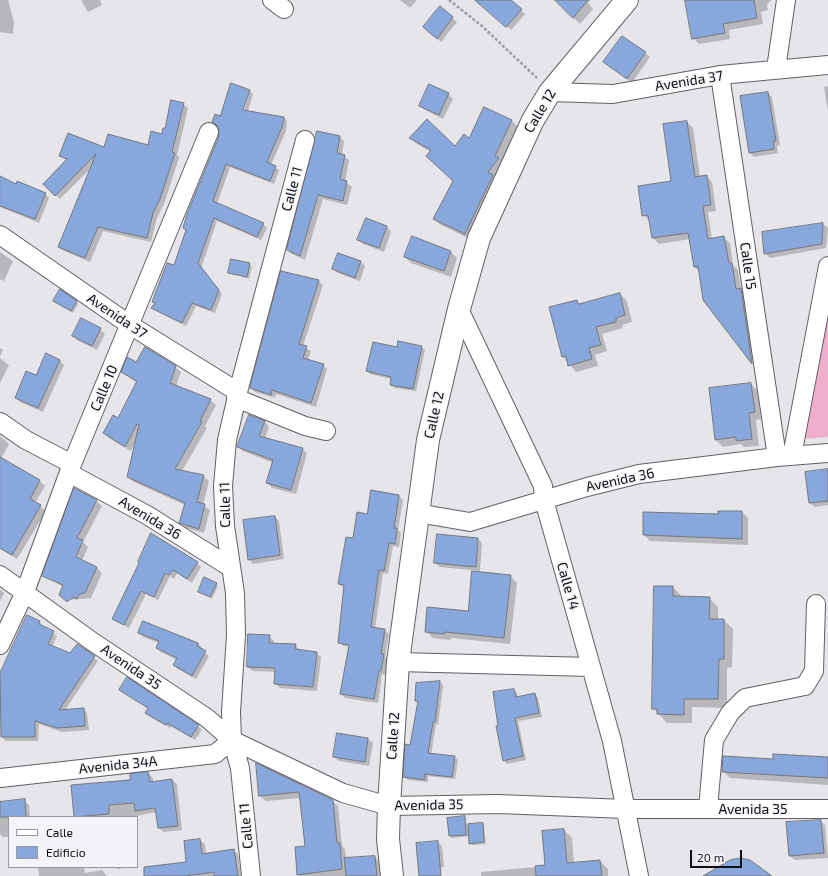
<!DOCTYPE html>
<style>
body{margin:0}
#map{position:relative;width:828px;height:876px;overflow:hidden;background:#e6e5ea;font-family:"Exo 2",sans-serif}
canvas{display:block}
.legend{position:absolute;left:8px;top:816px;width:130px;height:52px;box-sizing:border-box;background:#f3f3f8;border:1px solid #98989c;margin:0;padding:5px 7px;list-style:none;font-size:12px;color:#101012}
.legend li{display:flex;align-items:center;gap:8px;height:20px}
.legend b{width:20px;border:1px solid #98989c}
.scale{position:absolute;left:690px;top:850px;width:52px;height:18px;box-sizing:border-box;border:2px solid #101012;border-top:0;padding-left:5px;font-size:12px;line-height:14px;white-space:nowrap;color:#101012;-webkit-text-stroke:3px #f3f3f8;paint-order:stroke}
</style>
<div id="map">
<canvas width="828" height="876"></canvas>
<ul class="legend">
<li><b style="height:5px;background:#fff"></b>Calle</li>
<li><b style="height:11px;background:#88a7dc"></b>Edificio</li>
</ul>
<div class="scale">20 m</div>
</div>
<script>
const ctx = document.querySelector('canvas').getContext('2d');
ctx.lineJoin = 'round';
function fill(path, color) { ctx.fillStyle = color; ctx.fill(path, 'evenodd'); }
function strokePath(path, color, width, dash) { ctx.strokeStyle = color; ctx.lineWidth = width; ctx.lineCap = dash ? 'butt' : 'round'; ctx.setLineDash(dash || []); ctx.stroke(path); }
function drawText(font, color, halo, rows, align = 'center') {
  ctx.font = font + ' "Exo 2",sans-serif'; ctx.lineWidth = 3; ctx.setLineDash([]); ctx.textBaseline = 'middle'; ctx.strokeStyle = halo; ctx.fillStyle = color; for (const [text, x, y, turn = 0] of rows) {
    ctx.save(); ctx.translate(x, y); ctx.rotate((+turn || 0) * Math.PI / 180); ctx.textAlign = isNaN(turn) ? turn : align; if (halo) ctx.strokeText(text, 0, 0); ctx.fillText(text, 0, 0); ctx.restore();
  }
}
fill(new Path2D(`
 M 828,306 L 828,437 L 803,439 Z`), '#efaecb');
fill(new Path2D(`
 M 0,0 L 8,0 L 14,22 L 13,34 L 0,32 Z
 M 81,0 L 100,0 L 102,5 L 88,12 Z
 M 400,0 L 417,0 L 410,8 Z
 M 476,0 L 510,0 L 525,14 L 511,30 Z
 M 556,0 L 591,0 L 588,3 L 593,9 L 580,24 Z
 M 686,0 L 772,0 L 767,4 L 768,10 L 761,12 L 763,24 L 729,30 L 730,39 L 699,44 L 693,38 Z
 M 440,8 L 457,22 L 441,42 L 428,31 Z
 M 645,53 L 650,57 L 632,83 L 605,62 Z
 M 231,85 L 250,91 L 248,91 L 241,114 L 243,115 L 250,91 L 253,94 L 248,111 L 284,117 L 287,121 L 286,131 L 271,165 L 279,170 L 274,184 L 230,167 L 217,204 L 263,224 L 267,228 L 261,240 L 217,221 L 201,268 L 222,294 L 215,313 L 196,306 L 186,326 L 156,311 L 153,308 L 156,303 L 153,301 L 167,266 L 174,267 L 187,231 L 184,228 L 188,214 L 220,136 L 219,127 L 213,122 L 215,115 L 221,118 Z
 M 828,86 L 828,112 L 824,87 Z
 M 768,93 L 772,97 L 780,145 L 777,146 L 778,153 L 754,157 L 750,153 Z
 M 448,94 L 453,99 L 443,119 L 425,110 L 420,106 Z
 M 183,104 L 188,108 L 177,155 L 179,158 L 164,204 L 157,218 L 151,242 L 103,231 L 90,262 L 64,251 L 59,247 L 92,167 L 60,199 L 44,184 L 67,161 L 60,156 L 104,148 L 148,146 L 162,135 Z
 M 485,108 L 512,121 L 518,127 L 501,162 L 504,165 L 472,240 L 441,225 L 434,219 L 454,181 L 431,152 L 417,144 L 411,138 L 455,147 L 470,140 Z
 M 687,122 L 693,128 L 700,177 L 706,176 L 712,182 L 716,211 L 708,212 L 712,239 L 724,238 L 730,243 L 733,265 L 738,270 L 741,289 L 747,295 L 757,368 L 704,299 L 700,272 L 694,267 L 690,239 L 659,244 L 653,238 L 650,221 L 643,215 L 672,182 Z
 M 340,137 L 344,141 L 342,155 L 349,160 L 345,182 L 352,187 L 347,205 L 323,199 L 305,260 L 292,254 L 288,250 Z
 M 0,177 L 17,186 L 45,194 L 49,198 L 39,223 L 0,207 Z
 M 367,219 L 387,227 L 391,232 L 384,252 L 363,244 L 359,240 Z
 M 823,224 L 828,228 L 826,248 L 770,258 L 765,253 L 763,233 Z
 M 0,252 L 13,261 L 4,281 L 0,279 Z
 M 451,252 L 457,258 L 451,277 L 411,263 L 405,257 Z
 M 232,260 L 252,266 L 249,279 L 229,272 Z
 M 361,262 L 365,266 L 360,281 L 338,273 L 333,269 Z
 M 318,281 L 323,285 L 303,346 L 311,351 L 308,360 L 323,365 L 327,369 L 316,407 L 276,394 L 275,398 L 255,392 L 251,388 Z
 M 620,294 L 627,301 L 632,322 L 622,325 L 623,328 L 602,334 L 607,351 L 595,355 L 598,366 L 576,372 L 563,357 L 550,308 L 577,301 L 580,305 Z
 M 54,301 L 76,302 L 78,304 L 73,313 Z
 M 100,329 L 105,334 L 97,350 L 77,340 L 73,335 Z
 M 422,347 L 425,350 L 416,391 L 394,388 L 391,385 L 391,379 L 370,374 L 367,371 L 398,348 Z
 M 0,348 L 3,350 L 0,356 Z
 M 0,358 L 9,365 L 0,383 Z
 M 60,361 L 64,365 L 43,412 L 20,402 L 16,398 L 36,377 Z
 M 136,364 L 175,367 L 181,372 L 176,386 L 210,400 L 216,405 L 205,426 L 207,428 L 182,471 L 203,476 L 209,481 L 203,505 L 210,510 L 204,533 L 186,528 L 181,523 L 185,505 L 134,482 L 128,477 L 136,441 L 131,451 L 109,438 L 104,433 L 118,419 L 137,383 L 122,372 Z
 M 751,384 L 758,391 L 761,419 L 756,420 L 759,446 L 744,447 L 741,444 L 723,447 L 716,440 Z
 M 250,416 L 265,422 L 269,427 L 265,439 L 302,449 L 307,453 L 296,494 L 272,488 L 268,483 L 273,463 L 243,451 L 238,446 Z
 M 0,436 L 9,444 L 1,459 L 40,481 L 45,486 L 35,503 L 46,511 L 17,559 L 0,549 Z
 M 828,470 L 828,505 L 815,507 L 810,503 Z
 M 399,496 L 403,500 L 398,530 L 401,533 L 399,547 L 393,546 L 388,574 L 383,573 L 375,629 L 385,630 L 389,634 L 385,657 L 388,659 L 385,675 L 382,674 L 378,703 L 345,698 L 341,694 L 349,647 L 343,646 L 339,642 L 344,588 L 339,584 L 354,539 L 368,515 Z
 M 96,501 L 102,506 L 83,542 L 88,547 L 82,561 L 96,567 L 102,573 L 91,598 L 70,600 L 65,595 L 68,590 L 50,579 Z
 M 742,512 L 748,518 L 748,545 L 650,541 L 644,535 L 719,515 Z
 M 275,517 L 279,521 L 284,559 L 253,564 L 249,559 Z
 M 478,539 L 482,543 L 480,571 L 440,567 L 435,563 Z
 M 140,563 L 197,563 L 201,567 L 192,583 L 177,573 L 174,579 L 170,576 L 158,600 L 146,594 L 129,628 L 113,619 Z
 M 510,576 L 517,583 L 510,644 L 451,638 L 451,640 L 433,638 L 426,631 L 469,612 Z
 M 216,584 L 218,586 L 212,599 L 199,591 Z
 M 655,587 L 673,587 L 682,597 L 709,598 L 718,607 L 718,620 L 724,620 L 733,629 L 732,667 L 727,668 L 727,708 L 692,707 L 692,723 L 667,723 L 653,708 Z
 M 0,589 L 4,593 L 0,602 Z
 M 27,616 L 40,622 L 43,627 L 57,636 L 52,647 L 71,655 L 77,645 L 98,661 L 65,710 L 83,709 L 87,713 L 89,730 L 62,732 L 39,724 L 38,741 L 6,741 L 2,737 L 0,676 Z
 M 139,633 L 198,643 L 202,648 L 201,650 L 209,656 L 196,679 L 178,669 L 174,665 L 177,660 L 161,652 L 157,648 L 159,643 L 143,637 Z
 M 269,636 L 274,641 L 274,644 L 295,645 L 300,650 L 316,653 L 321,657 L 317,691 L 280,688 L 275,683 L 276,672 L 253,671 L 248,667 Z
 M 440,682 L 443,685 L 438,725 L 436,724 L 431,755 L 454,757 L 458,760 L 455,779 L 428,776 L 428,782 L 408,780 L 404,777 L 419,703 L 416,700 Z
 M 120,690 L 198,726 L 202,730 L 195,740 L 171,726 L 170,728 L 150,717 L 146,713 L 149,709 Z
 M 514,690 L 517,693 L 518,698 L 535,694 L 538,698 L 542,717 L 518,721 L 526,760 L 507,764 L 504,760 L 499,727 Z
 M 338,734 L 368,739 L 373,743 L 369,766 L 339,761 L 334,757 Z
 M 828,758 L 828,785 L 730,778 L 723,771 L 774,760 Z
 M 257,765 L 332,801 L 338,806 L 342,846 L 345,849 L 346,859 L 374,857 L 379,861 L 380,876 L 300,876 L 296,848 L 306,847 L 301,798 L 266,801 L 260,796 Z
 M 148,773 L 153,778 L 153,782 L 172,780 L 177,784 L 182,830 L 163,832 L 159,828 L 157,812 L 131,817 L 75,817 L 72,786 L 132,780 Z
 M 24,801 L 29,805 L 30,817 L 9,817 L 9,837 L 3,837 L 0,834 L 0,803 Z
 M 464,817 L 467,825 L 482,824 L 484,826 L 486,844 L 472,845 L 470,836 L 452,838 L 450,836 L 448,819 Z
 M 821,821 L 825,825 L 828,858 L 795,860 L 790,856 Z
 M 564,830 L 572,838 L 574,863 L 600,861 L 608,869 L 608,876 L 481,876 L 481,872 L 546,866 Z
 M 200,840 L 205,844 L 206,854 L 234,850 L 238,855 L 241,876 L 148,876 L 187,863 Z
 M 437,842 L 442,846 L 444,867 L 423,869 Z
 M 45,867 L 84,867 L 85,873 L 102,870 L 107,876 L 39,876 L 38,868 Z
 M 116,867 L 128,867 L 118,869 Z`), '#0003');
const building = new Path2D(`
 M 475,0 L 511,0 L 522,9 L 506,27 Z
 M 555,0 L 588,0 L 573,18 Z
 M 685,0 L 754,0 L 757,18 L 723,24 L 725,33 L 692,39 Z
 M 440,6 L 453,17 L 437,39 L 423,27 Z
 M 622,36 L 646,52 L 627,79 L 603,62 Z
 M 231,83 L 250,90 L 243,110 L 284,117 L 282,127 L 267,162 L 276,166 L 270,181 L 226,164 L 213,201 L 264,223 L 257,237 L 214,218 L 198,263 L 219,290 L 211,310 L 192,303 L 182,323 L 151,308 L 155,303 L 152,302 L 167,263 L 174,265 L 186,230 L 183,228 L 187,214 L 219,136 L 218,126 L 212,122 L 215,114 L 220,116 Z
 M 429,84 L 449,93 L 439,115 L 419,106 Z
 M 768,92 L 776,141 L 773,141 L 774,149 L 749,153 L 740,96 Z
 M 171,100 L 184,103 L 172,152 L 175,153 L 160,199 L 153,213 L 147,238 L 98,227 L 85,258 L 58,247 L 96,154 L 55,196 L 43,184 L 67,159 L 59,156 L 68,133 L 104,147 L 108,134 L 148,145 L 151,131 L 162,134 L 163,128 L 165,128 Z
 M 484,107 L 512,120 L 495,156 L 499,158 L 488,172 L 493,175 L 465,234 L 433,219 L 453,181 L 426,156 L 431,150 L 409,138 L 427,119 L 455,146 L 464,134 L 469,138 Z
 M 687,121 L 695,177 L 707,175 L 711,205 L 703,206 L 708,239 L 724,236 L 729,263 L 732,263 L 736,289 L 741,288 L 752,364 L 703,300 L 698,266 L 694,267 L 688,233 L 652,238 L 648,215 L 642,216 L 638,186 L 671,181 L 663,124 Z
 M 317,131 L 340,136 L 337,153 L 345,155 L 340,179 L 347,181 L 343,201 L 318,195 L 300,256 L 287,250 Z
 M 0,176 L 16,184 L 17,181 L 46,193 L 35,219 L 0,206 Z
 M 366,218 L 387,226 L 379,248 L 357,240 Z
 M 823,223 L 822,244 L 764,254 L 762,232 Z
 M 412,236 L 451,251 L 444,271 L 404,257 Z
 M 338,253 L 361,261 L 355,278 L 332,269 Z
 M 231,259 L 250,263 L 247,277 L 228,273 Z
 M 281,271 L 319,280 L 299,344 L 307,346 L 303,358 L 324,364 L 311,403 L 272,390 L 271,395 L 250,388 Z
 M 60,289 L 77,301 L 71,311 L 53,301 Z
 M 620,293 L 625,315 L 616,318 L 616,322 L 596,327 L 601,345 L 589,348 L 592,359 L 568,366 L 566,356 L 562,357 L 549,307 L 577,300 L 578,304 Z
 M 81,318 L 101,328 L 92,346 L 72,336 Z
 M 398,341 L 422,346 L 413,389 L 390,385 L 391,377 L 366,371 L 373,342 L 397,347 Z
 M 145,347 L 176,366 L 170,383 L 211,399 L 200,421 L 202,422 L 175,469 L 204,475 L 197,502 L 205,504 L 199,529 L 179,523 L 185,503 L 127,477 L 139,425 L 137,424 L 125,447 L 103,433 L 113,415 L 118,418 L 137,381 L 121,372 L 127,357 L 136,362 Z
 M 46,353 L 60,360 L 38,408 L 15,398 L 26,371 L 36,375 Z
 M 751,383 L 755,412 L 749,413 L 752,439 L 736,441 L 736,437 L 715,440 L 709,388 Z
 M 249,415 L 265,421 L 259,436 L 303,448 L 291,490 L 266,483 L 273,460 L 237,447 Z
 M 0,457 L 40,480 L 30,499 L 41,505 L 12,555 L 0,548 Z
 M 828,469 L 828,501 L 809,503 L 805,472 Z
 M 74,488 L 97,500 L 77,538 L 83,540 L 76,557 L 97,567 L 85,593 L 79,594 L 77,599 L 73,597 L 67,602 L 59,595 L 63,585 L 42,576 Z
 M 371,490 L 399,495 L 394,528 L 397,528 L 395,544 L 389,543 L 384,571 L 379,570 L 371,627 L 385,629 L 381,654 L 384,654 L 381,671 L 379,671 L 374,699 L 340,694 L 349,645 L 338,643 L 344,585 L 338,584 L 346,537 L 353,538 L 357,512 L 367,514 Z
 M 718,511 L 742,511 L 742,539 L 643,535 L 643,512 L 718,514 Z
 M 275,516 L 280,555 L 248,560 L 243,520 Z
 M 151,533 L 198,562 L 187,579 L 173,570 L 169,575 L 165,573 L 154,597 L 141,591 L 124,625 L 112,619 L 139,563 L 138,562 Z
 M 437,534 L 478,538 L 476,567 L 434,563 Z
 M 472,571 L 511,575 L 504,638 L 445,632 L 444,634 L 425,632 L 427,607 L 468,611 Z
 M 204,577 L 217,583 L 210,597 L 198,592 Z
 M 654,586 L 673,586 L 673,596 L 710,597 L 709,619 L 724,619 L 724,659 L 719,659 L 718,699 L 684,699 L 684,715 L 657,714 L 657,709 L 652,709 Z
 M 27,615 L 40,621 L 39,624 L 54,631 L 48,644 L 70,653 L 77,644 L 95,656 L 59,710 L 84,708 L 85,726 L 57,728 L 35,721 L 35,737 L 1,737 L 0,673 Z
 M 143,621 L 198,643 L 197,646 L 206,651 L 192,676 L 173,665 L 177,658 L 156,648 L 159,641 L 138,633 Z
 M 248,634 L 270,635 L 269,643 L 296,644 L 295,649 L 317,652 L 313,687 L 274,684 L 275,668 L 247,667 Z
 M 127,677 L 199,725 L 191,737 L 167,723 L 166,725 L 145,713 L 148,708 L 119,690 Z
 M 440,681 L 435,722 L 433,722 L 428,753 L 455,756 L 452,777 L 425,774 L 425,780 L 403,777 L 405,744 L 410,745 L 418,701 L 415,701 L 416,683 Z
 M 514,689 L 516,697 L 535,693 L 539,713 L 515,718 L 523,756 L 503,761 L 496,726 L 498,726 L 493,692 Z
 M 337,733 L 368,738 L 365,762 L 333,757 Z
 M 773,754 L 828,757 L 828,778 L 722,772 L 723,756 L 773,759 Z
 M 256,763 L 333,800 L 337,843 L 340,843 L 342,869 L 297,875 L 295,847 L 305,846 L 299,792 L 259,796 Z
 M 148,772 L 150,782 L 172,779 L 178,826 L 158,828 L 155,808 L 135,811 L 134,803 L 109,805 L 109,814 L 74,817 L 71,785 L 130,780 L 130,774 Z
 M 25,799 L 26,817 L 0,817 L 0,802 Z
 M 465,816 L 466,835 L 449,836 L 447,818 Z
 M 821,820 L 824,853 L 789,856 L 786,822 Z
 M 483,823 L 484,842 L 469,844 L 468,824 Z
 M 564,829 L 567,863 L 600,860 L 602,876 L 536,876 L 535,866 L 545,865 L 542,831 Z
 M 200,839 L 202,854 L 234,849 L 238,876 L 214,876 L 214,872 L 185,876 L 144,876 L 144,867 L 186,862 L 184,841 Z
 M 438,841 L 441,876 L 419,876 L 416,843 Z
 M 375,856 L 377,876 L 346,876 L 344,858 Z
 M 740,858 L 750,860 L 772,876 L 703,876 L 730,860 Z`);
fill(building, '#88a7dc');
strokePath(building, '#75787c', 1);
const minor = new Path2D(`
 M 272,0 L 284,9
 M 776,69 L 786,0
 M 720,75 L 777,457
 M 550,92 L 613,94 L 720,75 L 828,65
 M 0,235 L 130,325 L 238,392
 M 459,309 L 543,486 L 544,500 L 612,741 L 639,876
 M 236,398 L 305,426 L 326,431
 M 0,422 L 26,440 L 72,464
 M 792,456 L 828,266
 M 69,473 L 147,515 L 230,567
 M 417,513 L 470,522 L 587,487 L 639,474 L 777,457 L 828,453
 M 0,575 L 93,642 L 207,718 L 232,740 L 343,793 L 389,806 L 498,804 L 626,809 L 828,809
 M 0,645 L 25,592 L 72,464 L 209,132
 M 398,662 L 591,667
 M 0,778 L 215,754 L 232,740
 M 708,809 L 714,740 L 730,713 L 745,698 L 805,686 L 814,671 L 816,604
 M 251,876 L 240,768 L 232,740 L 231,712 L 236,635 L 235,593 L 225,526 L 223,486 L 227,440 L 238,392 L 305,140`);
const major = new Path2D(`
 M 392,876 L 388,839 L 389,806 L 398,662 L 428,440 L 459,309 L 479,238 L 533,120 L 550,92 L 627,0`);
strokePath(minor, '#616165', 20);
strokePath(major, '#616165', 24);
strokePath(new Path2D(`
 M 449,0 L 482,26 L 537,78`), '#9e9da1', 2.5, [3, 2]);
strokePath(minor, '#fff', 18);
strokePath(major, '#fff', 22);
drawText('14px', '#101012', '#f3f3f8', [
 ["Avenida 37",689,81,-9],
 ["Calle 12",540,111,-59],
 ["Calle 11",292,189,-75],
 ["Calle 15",748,266,82],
 ["Avenida 37",117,316,34],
 ["Calle 10",104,388,-67],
 ["Calle 12",434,415,-77],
 ["Avenida 36",620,480,-12],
 ["Calle 11",225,505,-91],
 ["Avenida 36",150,518,31],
 ["Calle 14",568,586,74],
 ["Avenida 35",131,667,34],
 ["Calle 12",393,736,-86],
 ["Avenida 34A",118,765,-6],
 ["Avenida 35",429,805,-1],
 ["Avenida 35",753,809],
 ["Calle 11",246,826,-95]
]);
</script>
